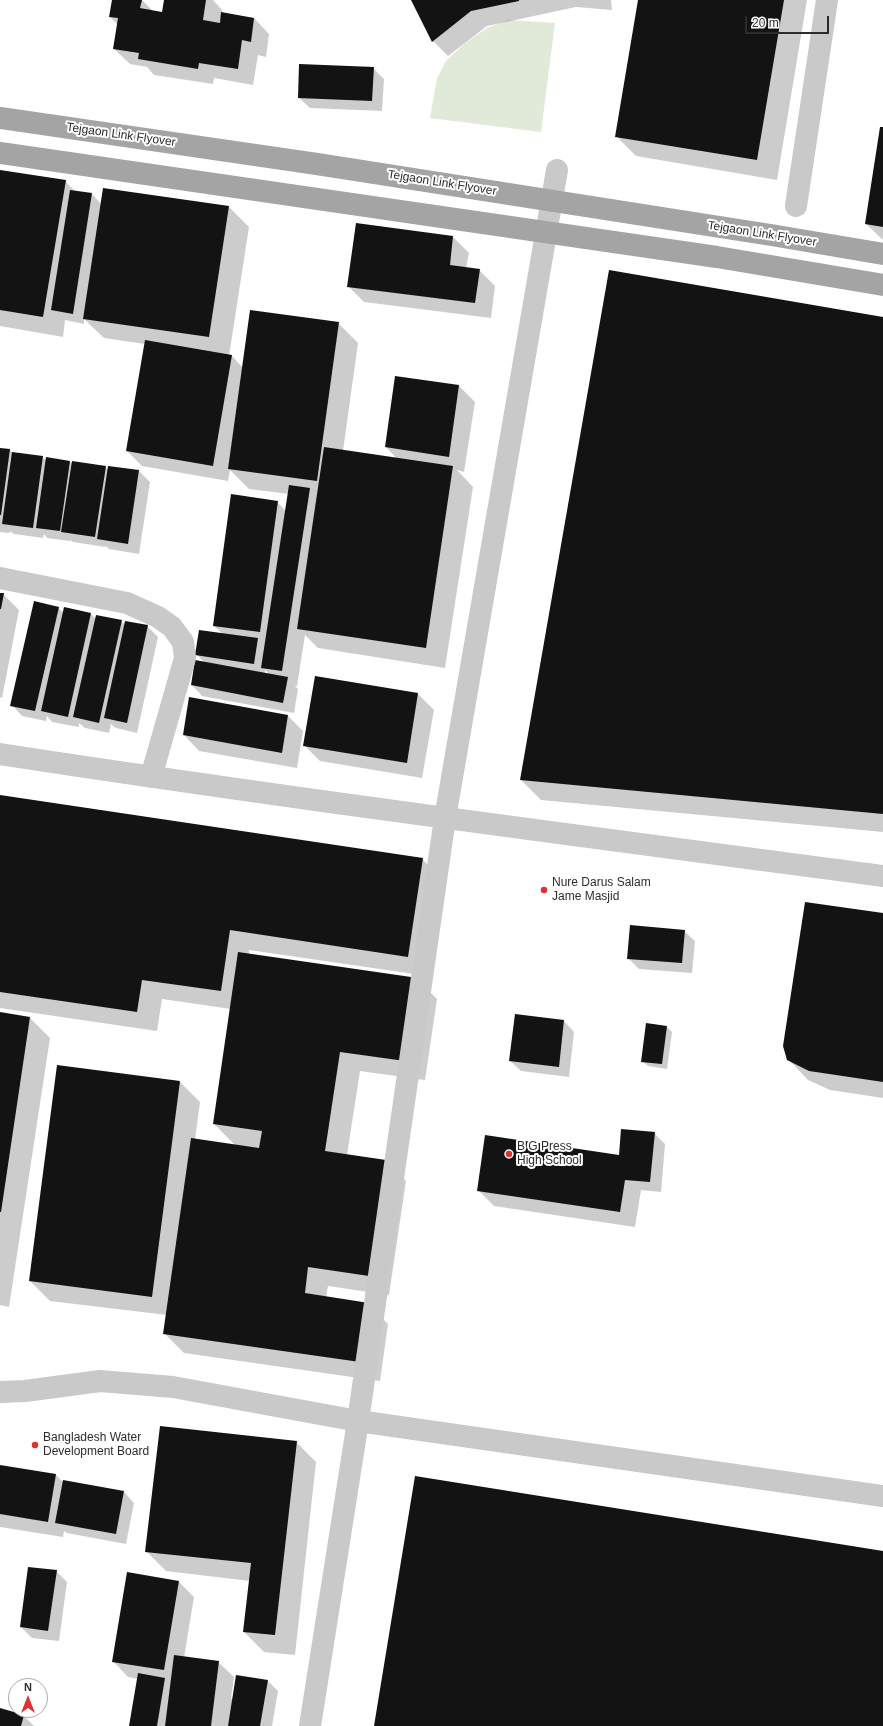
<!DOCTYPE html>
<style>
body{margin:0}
#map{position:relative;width:883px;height:1726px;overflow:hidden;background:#fff;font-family:Helvetica,sans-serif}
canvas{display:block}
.north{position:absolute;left:8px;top:1678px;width:40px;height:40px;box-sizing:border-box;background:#fff;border:1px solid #ababab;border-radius:50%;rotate:0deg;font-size:11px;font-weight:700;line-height:16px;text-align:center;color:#2c2c2c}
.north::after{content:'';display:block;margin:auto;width:14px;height:18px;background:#e03133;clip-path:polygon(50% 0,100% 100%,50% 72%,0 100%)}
.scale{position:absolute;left:745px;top:16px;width:84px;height:18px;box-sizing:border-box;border:2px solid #2c2c2c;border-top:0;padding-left:5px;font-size:12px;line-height:14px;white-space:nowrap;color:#2c2c2c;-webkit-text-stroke:3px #fff;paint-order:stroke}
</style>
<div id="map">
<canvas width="883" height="1726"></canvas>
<div class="north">N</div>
<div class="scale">20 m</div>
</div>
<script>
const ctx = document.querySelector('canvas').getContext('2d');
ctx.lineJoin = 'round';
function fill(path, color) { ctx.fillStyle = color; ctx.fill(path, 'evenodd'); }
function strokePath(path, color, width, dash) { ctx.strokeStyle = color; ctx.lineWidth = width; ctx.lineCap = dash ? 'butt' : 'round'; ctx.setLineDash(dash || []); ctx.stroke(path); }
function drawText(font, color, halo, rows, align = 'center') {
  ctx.font = font + ' Helvetica,sans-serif'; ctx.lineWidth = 4; ctx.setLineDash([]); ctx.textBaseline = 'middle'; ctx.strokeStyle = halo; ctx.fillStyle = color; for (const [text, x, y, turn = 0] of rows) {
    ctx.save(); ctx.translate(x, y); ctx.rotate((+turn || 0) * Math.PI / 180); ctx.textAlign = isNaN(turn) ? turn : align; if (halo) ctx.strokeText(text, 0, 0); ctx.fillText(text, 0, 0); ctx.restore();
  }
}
fill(new Path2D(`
 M 509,20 L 555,23 L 541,132 L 430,118 L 437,78 L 446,61 L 464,44 L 487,28 Z`), '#e1e9d9');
fill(new Path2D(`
 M 113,0 L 142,0 L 153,11 L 163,13 L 165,0 L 213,0 L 222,10 L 222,13 L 254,18 L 269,34 L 266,57 L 258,55 L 253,85 L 214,78 L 213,84 L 154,75 L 147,67 L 130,64 L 114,49 L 118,25 L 110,17 Z
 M 412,0 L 611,0 L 612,10 L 576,7 L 487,26 L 448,56 L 433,41 Z
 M 639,0 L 807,0 L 777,180 L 636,156 L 616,136 Z
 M 373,68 L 384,79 L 382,111 L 310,108 L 299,98 Z
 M 883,128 L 883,240 L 866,224 Z
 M 0,171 L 65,181 L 76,192 L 92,194 L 101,204 L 229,207 L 249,227 L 229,356 L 232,356 L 243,368 L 338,323 L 358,343 L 343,451 L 397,459 L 386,447 L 396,377 L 459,386 L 475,402 L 464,472 L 457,470 L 473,487 L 445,668 L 318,648 L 305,635 L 297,686 L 295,686 L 298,689 L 294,713 L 202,696 L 192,685 L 205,663 L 196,654 L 223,634 L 214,626 L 277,502 L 286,511 L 289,494 L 249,489 L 230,470 L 228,481 L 142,466 L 127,451 L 145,344 L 104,338 L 84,319 L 84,324 L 65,320 L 63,337 L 0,326 ZM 265,670 L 270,675 L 265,674 Z
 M 356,224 L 453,237 L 469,253 L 466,268 L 479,270 L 495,286 L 491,318 L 364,302 L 348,286 Z
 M 883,318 L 883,832 L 541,800 L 521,780 Z
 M 0,449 L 10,450 L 13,453 L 42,457 L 47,461 L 70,462 L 73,464 L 105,467 L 109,471 L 109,467 L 139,471 L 150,482 L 139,554 L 109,549 L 106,546 L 105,547 L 73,542 L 70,540 L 70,541 L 47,538 L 44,534 L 43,538 L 14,534 L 10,531 L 10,533 L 0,532 Z
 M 0,594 L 3,594 L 19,610 L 2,698 L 0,697 Z
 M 58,608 L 64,613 L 91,614 L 96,619 L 121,621 L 125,625 L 147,626 L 158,637 L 137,733 L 116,728 L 111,724 L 109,733 L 85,728 L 79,723 L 79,727 L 52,722 L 47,716 L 46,721 L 22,716 L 12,705 Z
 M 316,677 L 418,694 L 434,710 L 422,778 L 320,761 L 305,746 Z
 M 190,699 L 288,716 L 303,731 L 297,768 L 199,751 L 184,735 Z
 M 0,796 L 422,859 L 442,879 L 428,976 L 249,950 L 249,954 L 417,979 L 437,999 L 425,1080 L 360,1071 L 347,1155 L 386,1161 L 406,1181 L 389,1295 L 328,1286 L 326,1297 L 368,1304 L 388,1324 L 380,1381 L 184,1353 L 164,1333 L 167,1315 L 50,1301 L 30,1281 L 180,1082 L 200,1102 L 195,1140 L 236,1146 L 214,1124 L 231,1009 L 162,999 L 157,1031 L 0,1008 Z
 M 883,914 L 883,1098 L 830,1090 L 808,1080 L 788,1059 Z
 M 684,931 L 695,941 L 692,973 L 639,969 L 628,958 Z
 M 0,1013 L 30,1018 L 50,1038 L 9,1307 L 0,1305 Z
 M 564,1021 L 574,1032 L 569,1077 L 521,1071 L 510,1061 Z
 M 667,1027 L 672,1032 L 667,1069 L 648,1066 L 642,1061 Z
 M 654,1133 L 665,1144 L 661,1192 L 641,1190 L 635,1227 L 494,1206 L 478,1190 L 620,1156 Z
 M 296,1442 L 316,1462 L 295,1655 L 264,1652 L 244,1632 L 250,1581 L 166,1571 L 146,1551 Z
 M 0,1466 L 56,1475 L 64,1483 L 124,1492 L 134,1503 L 126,1544 L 67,1533 L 64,1531 L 63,1537 L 0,1527 Z
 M 56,1571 L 67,1582 L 59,1641 L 32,1638 L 21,1627 Z
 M 179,1582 L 194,1597 L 184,1658 L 218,1662 L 234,1677 L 231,1699 L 268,1681 L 278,1691 L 272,1726 L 130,1726 L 138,1679 L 128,1677 L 113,1661 Z
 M 0,1709 L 24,1716 L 34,1726 L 0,1726 Z`), '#0003');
fill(new Path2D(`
 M 112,0 L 142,0 L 140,8 L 162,12 L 164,0 L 206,0 L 203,20 L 220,23 L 221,12 L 254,18 L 251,42 L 242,40 L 238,69 L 199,63 L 198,69 L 138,59 L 139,53 L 113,49 L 118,18 L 109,17 Z
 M 411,0 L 519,0 L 519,1 L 471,11 L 432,42 Z
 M 638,0 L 784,0 L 757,160 L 615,137 Z
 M 299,64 L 374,67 L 372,101 L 298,98 Z
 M 880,127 L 883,127 L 883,227 L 865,224 Z
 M 0,170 L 66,180 L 43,317 L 0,310 Z
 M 103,188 L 229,206 L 209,337 L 83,319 Z
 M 70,190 L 92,193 L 73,314 L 51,310 Z
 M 356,223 L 453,236 L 450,265 L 480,269 L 475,303 L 347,287 Z
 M 609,270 L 883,317 L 883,814 L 520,780 Z
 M 250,310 L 339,322 L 317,481 L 228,469 Z
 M 145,340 L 232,355 L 213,466 L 126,451 Z
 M 395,376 L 459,385 L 449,457 L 385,447 Z
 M 324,447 L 453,466 L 426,648 L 297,629 Z
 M 0,448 L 10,449 L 1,515 L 0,515 Z
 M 12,452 L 43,456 L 33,528 L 2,524 Z
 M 46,457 L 70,461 L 60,531 L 36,528 Z
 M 72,461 L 106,466 L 95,537 L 61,532 Z
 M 108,466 L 139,470 L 128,544 L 97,539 Z
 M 289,485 L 310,488 L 282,671 L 261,668 Z
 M 231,494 L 278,501 L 260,632 L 213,626 Z
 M 0,593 L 4,593 L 1,609 L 0,609 Z
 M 34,601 L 59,607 L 35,711 L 10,706 Z
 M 64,607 L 91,613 L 68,717 L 41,711 Z
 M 96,615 L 122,620 L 99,723 L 73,717 Z
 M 125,621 L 148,625 L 127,723 L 104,718 Z
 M 199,630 L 258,638 L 254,664 L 195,655 Z
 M 195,660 L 288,677 L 283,703 L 191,685 Z
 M 315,676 L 418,693 L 407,763 L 303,746 Z
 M 189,697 L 288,715 L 282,753 L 183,735 Z
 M 0,795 L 423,858 L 408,957 L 230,930 L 221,991 L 142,980 L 137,1012 L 0,992 Z
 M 805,902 L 883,913 L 883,1082 L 809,1071 L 787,1060 L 783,1046 Z
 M 630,925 L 685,930 L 682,963 L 627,959 Z
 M 238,952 L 418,978 L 405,1061 L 340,1052 L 325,1151 L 386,1160 L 369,1276 L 308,1267 L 305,1293 L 369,1303 L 360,1362 L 163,1334 L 191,1138 L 259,1148 L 262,1131 L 213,1124 Z
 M 0,1012 L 30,1017 L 1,1212 L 0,1212 Z
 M 515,1014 L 564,1020 L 559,1067 L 509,1061 Z
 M 646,1023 L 667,1026 L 662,1064 L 641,1062 Z
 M 57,1065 L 180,1081 L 152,1297 L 29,1281 Z
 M 621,1129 L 655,1132 L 650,1182 L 625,1180 L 620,1212 L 477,1191 L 485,1135 L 619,1155 Z
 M 160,1426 L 297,1441 L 275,1635 L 243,1632 L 251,1563 L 145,1552 Z
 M 0,1465 L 56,1474 L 48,1522 L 0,1514 Z
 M 415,1476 L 883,1551 L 883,1726 L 374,1726 Z
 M 63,1480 L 124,1491 L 116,1534 L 55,1523 Z
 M 28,1567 L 57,1570 L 48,1631 L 20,1627 Z
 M 127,1572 L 179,1581 L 164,1670 L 112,1662 Z
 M 174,1655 L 219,1661 L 211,1726 L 165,1726 Z
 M 138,1673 L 165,1678 L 157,1726 L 129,1726 Z
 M 236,1675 L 268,1680 L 260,1726 L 228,1726 Z
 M 0,1708 L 24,1715 L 21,1726 L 0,1726 Z`), '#131313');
strokePath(new Path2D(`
 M 796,206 L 827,0
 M 0,578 L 127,603 L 158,617 L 172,627 L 183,642 L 185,658 L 151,777
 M 0,754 C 294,799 588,837 883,876
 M 0,1392 L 25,1391 L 100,1381 L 173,1387 L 358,1421 L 883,1496
 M 310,1726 L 358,1421 L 445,818 L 557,170`), '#c9c9c9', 22);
strokePath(new Path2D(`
 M 0,118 L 317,164 L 771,235 L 883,254
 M 0,153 L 717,257 L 883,285`), '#a4a4a4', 22);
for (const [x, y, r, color] of [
 [544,890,4,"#e03133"],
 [509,1154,4,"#e03133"],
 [35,1445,4,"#e03133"]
]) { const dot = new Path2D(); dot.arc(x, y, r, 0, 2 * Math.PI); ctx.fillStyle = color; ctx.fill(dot); strokePath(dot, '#fff', 1.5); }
drawText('12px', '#2c2c2c', '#fff', [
 ["Tejgaon Link Flyover",121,135,8],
 ["Tejgaon Link Flyover",442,183,9],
 ["Tejgaon Link Flyover",762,234,9]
]);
drawText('12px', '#2c2c2c', '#fff', [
 ["Nure Darus Salam",552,883],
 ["Jame Masjid",552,897],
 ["B G Press",517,1147],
 ["High School",517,1161],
 ["Bangladesh Water",43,1438],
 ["Development Board",43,1452]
], 'left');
</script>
